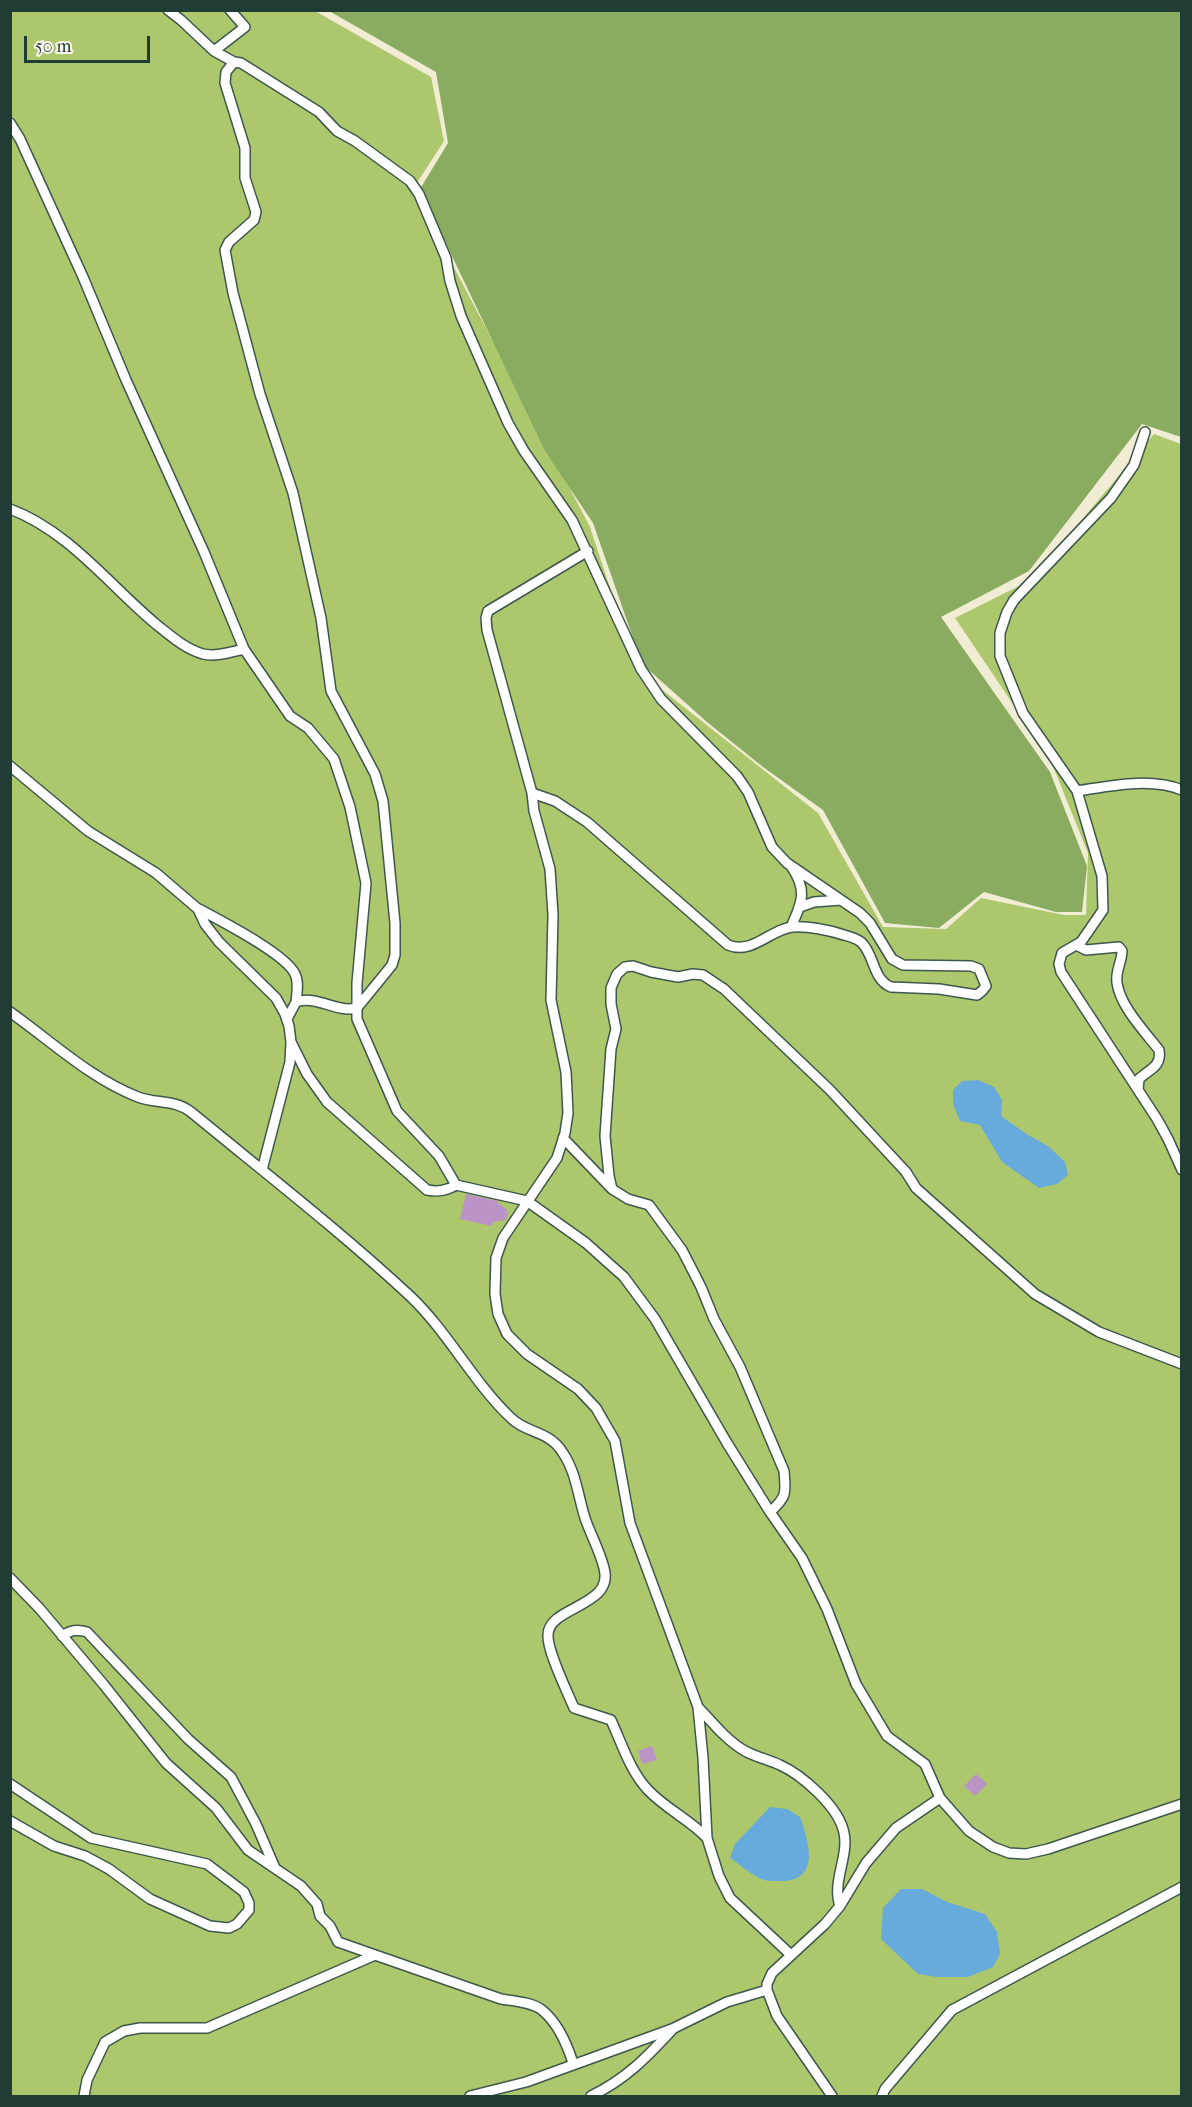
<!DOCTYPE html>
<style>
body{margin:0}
#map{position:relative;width:1192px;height:2107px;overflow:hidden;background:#f1ecd4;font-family:"IM FELL French Canon",serif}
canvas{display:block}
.frame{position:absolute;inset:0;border:12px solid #1f3d34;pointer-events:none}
.scale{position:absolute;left:24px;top:36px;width:126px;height:27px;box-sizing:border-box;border:3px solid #1f3d34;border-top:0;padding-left:8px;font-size:18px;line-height:21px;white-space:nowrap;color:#1f3d34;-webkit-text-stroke:4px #fbf7ec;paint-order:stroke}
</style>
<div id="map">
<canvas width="1192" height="2107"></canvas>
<div class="frame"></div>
<div class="scale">50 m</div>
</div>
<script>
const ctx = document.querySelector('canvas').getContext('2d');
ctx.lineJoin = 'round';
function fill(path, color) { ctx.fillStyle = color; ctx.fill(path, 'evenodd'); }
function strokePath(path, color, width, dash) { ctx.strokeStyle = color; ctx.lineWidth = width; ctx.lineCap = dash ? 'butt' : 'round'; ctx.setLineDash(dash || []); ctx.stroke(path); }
fill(new Path2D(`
 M 11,11 L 315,11 L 431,77 L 444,141 L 413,189 L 590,527 L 637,670 L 818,813 L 883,927 L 946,929 L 981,898 L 1064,915 L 1086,915 L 1088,853 L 1050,759 L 955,618 L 1031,580 L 1154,434 L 1181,444 L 1181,2096 L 11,2096 Z`), '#adc76d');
fill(new Path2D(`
 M 329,11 L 1181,11 L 1181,437 L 1142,424 L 1029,571 L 941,617 L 1050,772 L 1087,866 L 1082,912 L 1056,912 L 984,892 L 939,928 L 885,923 L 823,810 L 763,767 L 707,722 L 642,664 L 593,523 L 545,451 L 420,189 L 448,143 L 436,72 Z`), '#8aac60');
fill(new Path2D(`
 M 978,1080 L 994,1087 L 1002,1100 L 1001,1116 L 1028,1135 L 1048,1146 L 1065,1162 L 1068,1175 L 1057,1184 L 1039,1188 L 1002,1162 L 980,1125 L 960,1121 L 953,1104 L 953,1090 L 962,1081 Z
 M 770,1807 L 787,1809 L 800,1817 C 808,1840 821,1878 785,1881 C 776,1881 765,1882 757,1877 C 748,1872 739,1864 730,1858 L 735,1844 Z
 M 901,1889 L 922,1889 L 947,1902 L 985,1914 L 997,1932 L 1000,1954 L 993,1967 L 968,1977 L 937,1977 L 918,1974 L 881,1939 L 883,1908 Z`), '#66abdc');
fill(new Path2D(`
 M 466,1194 L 498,1201 L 498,1203 L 506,1209 L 508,1213 L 506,1220 L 493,1222 L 492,1226 L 460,1219 Z
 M 652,1746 L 657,1760 L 642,1764 L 638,1751 Z
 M 976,1774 L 987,1784 L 975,1796 L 964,1786 Z`), '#bb94c7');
const lane = new Path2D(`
 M 168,10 L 181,20 L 214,51 L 234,62
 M 214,51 L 245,27 L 230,10
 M 10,123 L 20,139 L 83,277 L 126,380 L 204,552 L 244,649 L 290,716 L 308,728 L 334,759 L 350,807 L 366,883 L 357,983 L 357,1019 L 397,1111 L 439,1156 L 456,1185 L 527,1201 L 586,1243 L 624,1277 L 655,1319 L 727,1443 L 770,1512 L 802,1558 L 827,1609 L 856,1684 L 887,1736 L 925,1764 L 940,1798 L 969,1831 L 993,1847 L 1009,1853 L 1026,1854 L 1048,1849 L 1182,1804
 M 1145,432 L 1134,465 L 1111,498 L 1014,600 L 1007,612 L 1000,633 L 1000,656 L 1023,713 L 1077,791 L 1102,876 L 1103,910 L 1081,942 L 1062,953 L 1059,964 L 1061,972 L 1157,1119 L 1168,1139 L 1182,1170
 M 10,509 C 69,531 110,586 157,625 C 171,636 185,649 203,654 C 216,657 231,652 244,649
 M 588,551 L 488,611 L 486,618 L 487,630 L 532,793 L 534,811 L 550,869 L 553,915 L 551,1000 L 566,1072 L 568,1113 L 565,1133 L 557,1158 L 503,1238 L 496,1258 L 495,1294 L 498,1314 L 507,1334 L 527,1354 L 578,1389 L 596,1408 L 615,1441 L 630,1523 L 698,1707 L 703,1758 L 707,1838 L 719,1876 L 730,1898 L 791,1955
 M 10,766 L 88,831 L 156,873 L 198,909 L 205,924 L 219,942 L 276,998 L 285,1014 L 289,1026 L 291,1042 L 290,1062 L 262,1170
 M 1077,791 C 1110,786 1150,777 1182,790
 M 791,866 C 808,891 802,902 791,927
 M 800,907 L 814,902 L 841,900
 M 199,909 C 221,921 286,954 295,974 C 299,982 297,993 296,1002
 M 1076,945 L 1086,950 L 1119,947 L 1122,951 C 1122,962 1115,971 1117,983 C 1120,1006 1145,1032 1159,1050 C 1162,1067 1149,1069 1139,1079 L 1138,1090
 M 10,1012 C 51,1041 91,1079 138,1097 C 156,1104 174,1099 191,1112 C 264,1172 340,1231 410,1296 C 448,1332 473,1382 511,1418 C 527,1434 549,1430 563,1453 C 577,1474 578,1498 586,1521 C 592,1537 600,1552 604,1568 C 615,1607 548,1606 548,1635 C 547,1651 567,1691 574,1708 L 611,1720 C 622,1744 630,1771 648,1790 C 666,1809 689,1819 707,1838
 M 287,1019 L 296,1002 C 318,995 335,1013 357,1008 L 392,965 L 395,955 L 395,923 L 383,801 L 375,774 L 331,691 L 321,618 L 293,493 L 260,394 L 233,293 L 225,250 L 229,242 L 254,220 L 256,212 L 245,178 L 245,148 L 225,83 L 226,72 L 234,62 L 241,63 L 319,112 L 337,131 L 355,141 L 410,181 L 419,194 L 446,258 L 450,281 L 461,316 L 508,423 L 524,451 L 572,520 L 641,669 L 661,699 L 737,776 L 748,792 L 772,847 L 787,863 L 860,913 L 870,923 L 892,959 L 903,965 L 971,966 L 979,969 L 986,986 L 982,991 L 977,995 L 939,989 L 891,987 C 872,979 875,955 861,942 C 857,939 848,936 844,935 C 829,930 808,926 793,927 C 770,929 753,955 728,945 L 587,822 L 555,801 L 532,793
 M 291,1042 L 307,1074 L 327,1102 L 427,1190 C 438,1192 446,1191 456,1185
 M 563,1138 L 612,1189 L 628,1199 L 649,1205 L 682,1250 L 701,1287 L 714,1319 L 740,1367 L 784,1471 C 786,1493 787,1497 770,1512
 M 612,1189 L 609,1176 L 605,1136 L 611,1049 L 616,1029 L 611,1004 L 611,988 L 617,974 L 625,967 L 633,966 L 651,972 L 678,977 L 693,974 L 703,975 L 724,989 L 830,1090 L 906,1172 L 916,1188 L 1035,1294 L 1099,1332 L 1182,1364
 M 10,1578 L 40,1609 L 104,1685 L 166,1763 L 216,1808 L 248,1850 L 301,1886 L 317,1904 L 320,1916 L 330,1926 L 338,1942 L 501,1999 C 513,2001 532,2002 542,2010 C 558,2023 567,2044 573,2063
 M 62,1636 C 71,1630 77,1629 87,1632 L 188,1739 L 231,1777 L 256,1824 L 275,1868
 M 698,1707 C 712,1722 727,1741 745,1751 C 756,1757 769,1760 780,1765 C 802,1775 836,1805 843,1829 C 851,1854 831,1881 840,1906
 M 10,1784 L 91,1838 L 207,1864 L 244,1892 L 249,1903 L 249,1910 L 237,1924 L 229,1928 L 210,1926 L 150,1899 L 109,1869 L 85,1856 L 54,1846 L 10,1821
 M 767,1990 L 777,2016 L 832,2096
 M 84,2096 L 87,2080 L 105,2042 L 124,2031 L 140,2028 L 207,2028 L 375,1955
 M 470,2096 L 526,2082 L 672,2029 L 727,2002 L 767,1990 L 767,1984 L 772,1973 L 825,1924 L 840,1906 L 866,1863 L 896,1828 L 940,1798
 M 591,2096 C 626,2079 646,2058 672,2030
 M 882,2096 L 885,2089 L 952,2010 L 1182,1887`);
strokePath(lane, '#3e574c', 12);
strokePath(lane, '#fff', 9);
</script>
